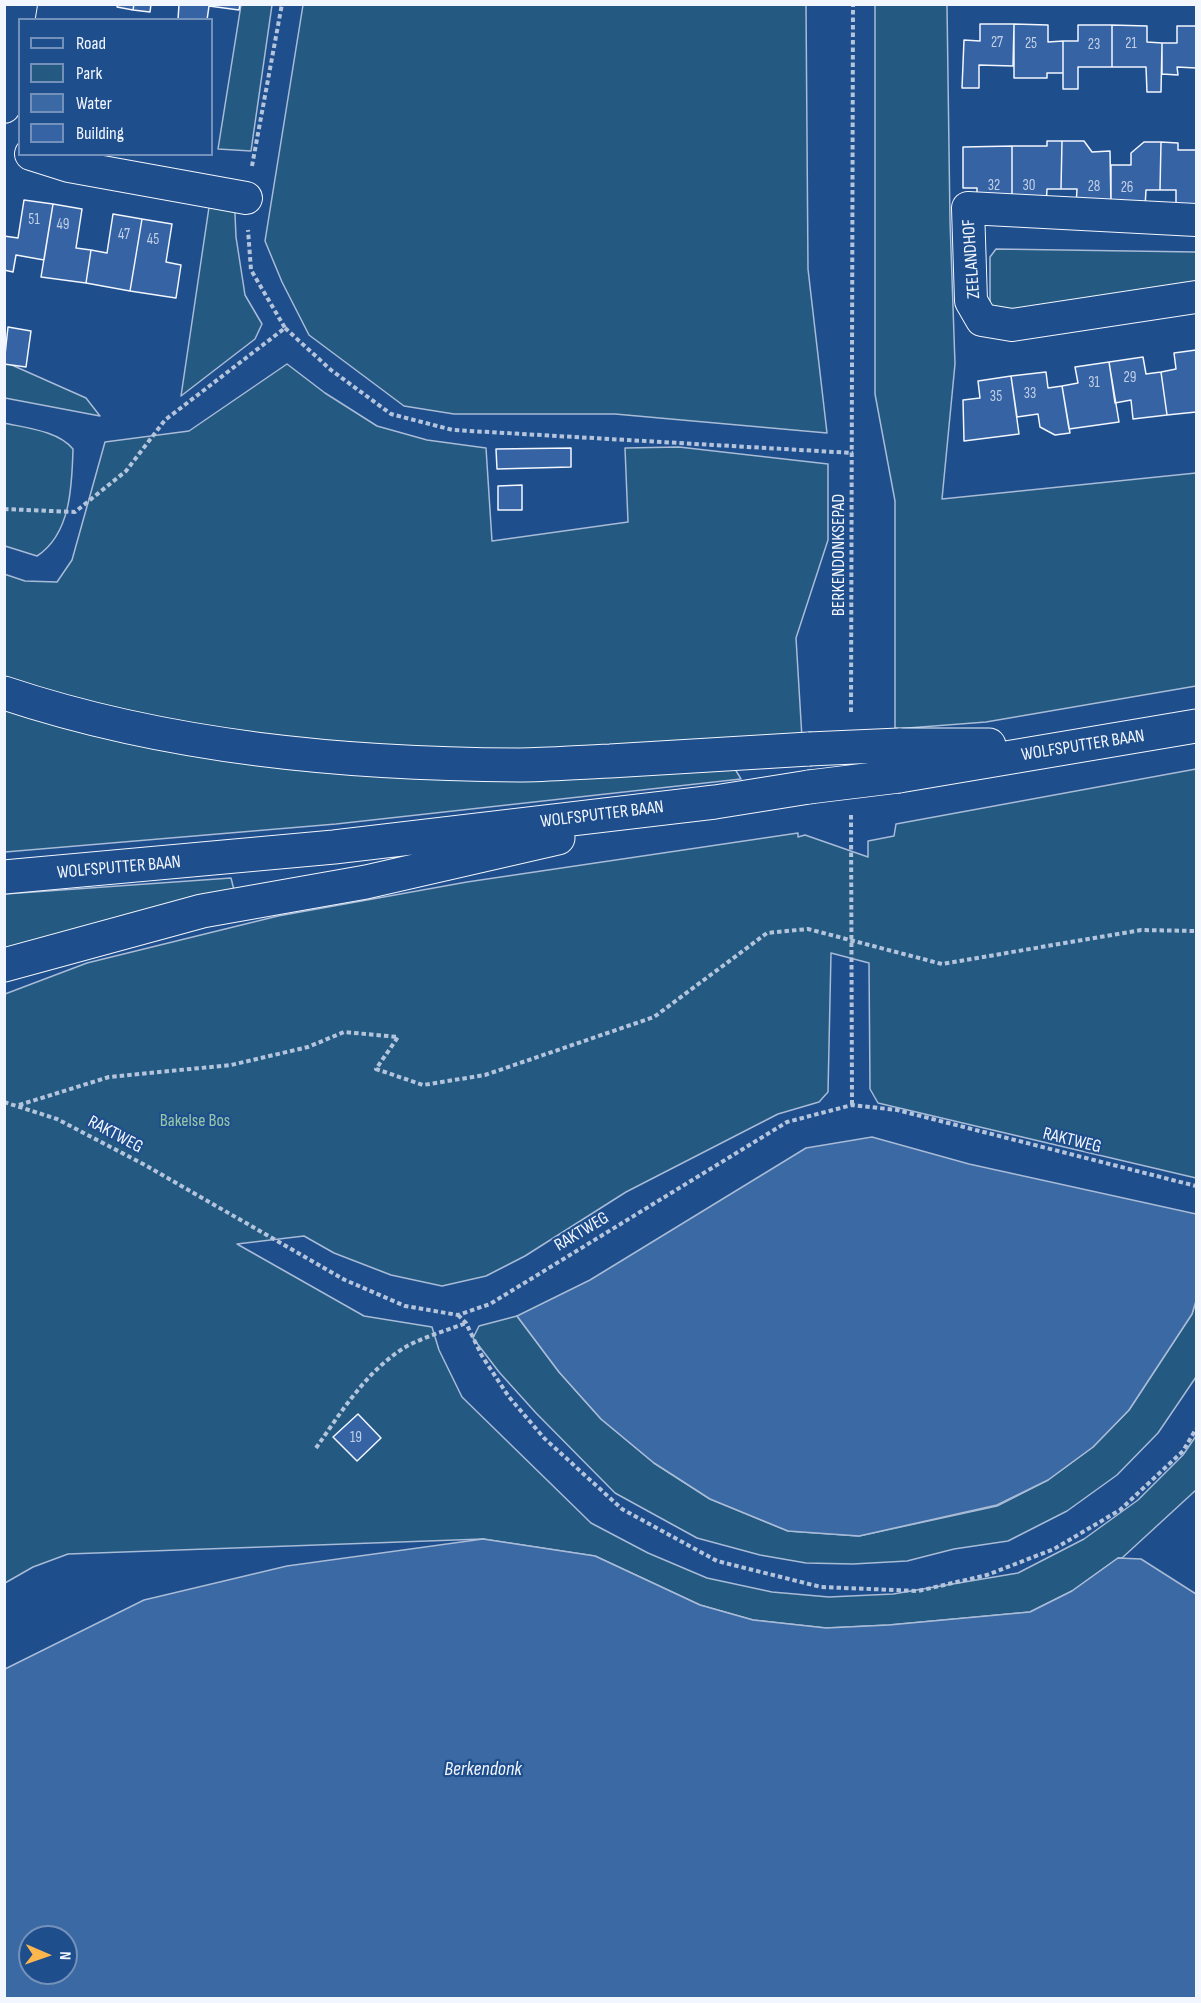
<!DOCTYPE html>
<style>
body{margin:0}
#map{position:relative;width:1201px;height:2003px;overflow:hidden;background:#1f4e8c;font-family:"Sofia Sans Condensed",sans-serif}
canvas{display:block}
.frame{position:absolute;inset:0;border:6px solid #f2f6ff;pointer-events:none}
.legend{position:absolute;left:18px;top:18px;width:195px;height:138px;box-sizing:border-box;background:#1f4e8c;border:2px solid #7391ba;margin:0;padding:8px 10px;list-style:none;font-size:18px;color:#f2f6ff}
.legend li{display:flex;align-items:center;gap:12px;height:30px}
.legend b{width:30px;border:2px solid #7391ba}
.north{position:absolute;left:18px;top:1925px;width:60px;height:60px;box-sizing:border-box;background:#1f4e8c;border:2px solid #7391ba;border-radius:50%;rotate:92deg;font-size:16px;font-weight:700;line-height:24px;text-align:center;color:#f2f6ff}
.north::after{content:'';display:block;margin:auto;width:21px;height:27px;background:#ffb74d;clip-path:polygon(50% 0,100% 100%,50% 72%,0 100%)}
</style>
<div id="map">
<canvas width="1201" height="2003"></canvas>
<div class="frame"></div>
<ul class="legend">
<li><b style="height:8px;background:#1f4e8c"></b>Road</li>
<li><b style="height:16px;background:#245a82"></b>Park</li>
<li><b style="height:16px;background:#3b69a3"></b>Water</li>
<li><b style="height:16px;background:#3563a3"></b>Building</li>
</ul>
<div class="north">N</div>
</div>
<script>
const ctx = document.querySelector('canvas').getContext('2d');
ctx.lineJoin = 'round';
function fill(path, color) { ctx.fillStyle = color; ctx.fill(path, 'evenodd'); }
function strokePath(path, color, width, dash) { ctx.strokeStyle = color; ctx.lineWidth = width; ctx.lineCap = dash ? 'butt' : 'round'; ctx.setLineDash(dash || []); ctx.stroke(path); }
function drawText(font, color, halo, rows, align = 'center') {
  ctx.font = font + ' "Sofia Sans Condensed",sans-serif'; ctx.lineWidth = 4.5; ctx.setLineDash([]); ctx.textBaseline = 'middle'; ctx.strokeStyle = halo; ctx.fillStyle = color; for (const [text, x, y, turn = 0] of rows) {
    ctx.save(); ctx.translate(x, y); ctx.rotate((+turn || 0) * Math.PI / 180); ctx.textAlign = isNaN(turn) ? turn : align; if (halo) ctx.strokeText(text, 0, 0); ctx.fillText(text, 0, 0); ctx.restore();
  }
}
const green = new Path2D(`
 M 241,5 L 272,5 L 251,151 L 218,149 Z
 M 303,5 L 806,5 L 808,269 L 827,433 L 615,414 L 454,414 L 404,406 L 309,335 L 282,282 L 265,241 Z
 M 875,5 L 947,5 L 950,221 L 955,364 L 942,499 L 1196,473 L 1196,686 L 986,722 L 895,729 L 895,501 L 875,394 Z
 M 212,187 L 234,191 L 236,237 L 245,295 L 262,324 L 255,339 L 181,396 Z
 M 996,249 L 1196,252 L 1196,290 L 1098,306 L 990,311 L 990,257 Z
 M 5,362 L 86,398 L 100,416 L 5,398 Z
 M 287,364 L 325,393 L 377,426 L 427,440 L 486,448 L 492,541 L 628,522 L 625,448 L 679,447 L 828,464 L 828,540 L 796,638 L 802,738 L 521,750 L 426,748 L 219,733 L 5,682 L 4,574 L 25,581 L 57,582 L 72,560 L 105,442 L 189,431 Z
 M 4,423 C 27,428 58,431 73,449 C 72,485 71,534 37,556 L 5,546 Z
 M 4,708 L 91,735 L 165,747 L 735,769 L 741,779 L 336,824 L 5,852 Z
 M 1196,769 L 1196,1178 L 878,1103 L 870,1089 L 869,963 L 831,953 L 828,1092 L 819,1102 L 778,1114 L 626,1192 L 525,1256 L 486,1276 L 442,1286 L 391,1275 L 334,1253 L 304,1236 L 237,1244 L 364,1316 L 432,1327 L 439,1350 L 462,1397 L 591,1523 L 648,1553 L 707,1578 L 772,1592 L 829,1597 L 893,1594 L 1018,1573 L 1084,1539 L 1138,1500 L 1183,1455 L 1196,1436 L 1196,1490 L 1122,1558 L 1118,1558 L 1072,1591 L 1030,1612 L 889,1625 L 826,1628 L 753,1620 L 700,1605 L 595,1556 L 483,1539 L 68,1554 L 33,1567 L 5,1583 L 5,994 L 87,963 L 278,916 L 467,882 L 798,833 L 798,837 L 805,835 L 868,857 L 868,841 L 894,836 L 896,824 Z
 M 231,878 L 235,894 L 5,952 L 5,894 Z
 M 1196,1301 L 1196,1377 L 1158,1433 L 1117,1475 L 1067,1511 L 1008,1541 L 954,1549 L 907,1561 L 853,1564 L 806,1563 L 760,1555 L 697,1538 L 615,1493 L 536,1413 L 499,1372 L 473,1338 L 479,1326 L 517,1316 L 559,1372 L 601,1419 L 654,1463 L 710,1499 L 788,1531 L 859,1536 L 997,1506 L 1048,1480 L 1093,1447 L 1129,1410 L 1192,1314 Z`);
fill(green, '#245a82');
strokePath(green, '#a8bbd7', 1.5);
const water = new Path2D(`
 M 872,1137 L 969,1164 L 1196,1214 L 1196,1301 L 1192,1314 L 1129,1410 L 1093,1447 L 1048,1480 L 997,1505 L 859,1536 L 788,1531 L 710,1499 L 654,1463 L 601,1419 L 559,1372 L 517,1316 L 590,1280 L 806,1148 Z
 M 483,1539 L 595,1556 L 700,1605 L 753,1620 L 826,1628 L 889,1625 L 1030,1612 L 1072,1591 L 1118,1558 L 1141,1559 L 1196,1594 L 1196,1998 L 5,1998 L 5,1669 L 144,1600 L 287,1566 ZM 30,1937 L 66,1937 L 66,1973 L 30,1973 Z`);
fill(water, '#3b69a3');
strokePath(water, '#a8bbd7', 1.5);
const building = new Path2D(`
 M 118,4 L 134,4 L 133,10 L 117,7 Z
 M 134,4 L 151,4 L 150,12 L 133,10 Z
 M 179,4 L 240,4 L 239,10 L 209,6 L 207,20 L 178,20 Z
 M 980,24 L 1014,24 L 1013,66 L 979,65 L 979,88 L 962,88 L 964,40 L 980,41 Z
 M 1014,24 L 1048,25 L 1048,42 L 1063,41 L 1063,73 L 1047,73 L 1047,78 L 1014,78 Z
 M 1078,25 L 1112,25 L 1112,67 L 1078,67 L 1078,89 L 1063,89 L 1063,41 L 1078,41 Z
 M 1112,25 L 1147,26 L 1147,42 L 1162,43 L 1161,92 L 1147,92 L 1146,67 L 1112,67 Z
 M 1177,26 L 1196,26 L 1196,68 L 1177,67 L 1178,75 L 1162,74 L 1162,43 L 1177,43 Z
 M 1047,141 L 1062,141 L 1061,189 L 1047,189 L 1046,206 L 1012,205 L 1012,146 L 1047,146 Z
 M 1062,141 L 1084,141 L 1092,152 L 1110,151 L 1111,207 L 1076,206 L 1077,189 L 1061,189 Z
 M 1144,142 L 1161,142 L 1160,190 L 1146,190 L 1145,207 L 1111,207 L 1111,165 L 1131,165 L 1131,153 Z
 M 1161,142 L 1178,143 L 1178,150 L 1196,150 L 1196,207 L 1176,207 L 1176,190 L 1160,190 Z
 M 1012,146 L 1012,205 L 977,205 L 977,188 L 963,188 L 963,147 Z
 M 24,200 L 53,204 L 44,260 L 16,255 L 13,272 L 4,270 L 4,236 L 18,238 Z
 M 53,204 L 82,209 L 76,248 L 91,250 L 86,283 L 41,277 Z
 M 113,214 L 142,219 L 130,291 L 86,283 L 91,250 L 107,253 Z
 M 142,219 L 172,224 L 166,262 L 181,265 L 176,298 L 130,291 Z
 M 8,327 L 31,331 L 26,367 L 4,364 Z
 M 1196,350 L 1196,412 L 1167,415 L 1161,372 L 1176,369 L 1174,353 Z
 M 1143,357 L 1146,374 L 1161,372 L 1167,415 L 1133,419 L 1131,400 L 1115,403 L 1109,362 Z
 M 1109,362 L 1119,422 L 1069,429 L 1062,386 L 1078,383 L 1075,367 Z
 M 1046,372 L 1048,388 L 1062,386 L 1070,433 L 1055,435 L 1040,427 L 1038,414 L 1017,417 L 1011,376 Z
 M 1011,376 L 1019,434 L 964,441 L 963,400 L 980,398 L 978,381 Z
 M 571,448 L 571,467 L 497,469 L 496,449 Z
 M 522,485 L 522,510 L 498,510 L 498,486 Z
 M 358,1414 L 381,1438 L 357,1461 L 333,1437 Z`);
fill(building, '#3563a3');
strokePath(building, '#f2f6ff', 1.5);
const street = new Path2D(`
 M 4,107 L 21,4
 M 31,154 L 69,166 L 246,198
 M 1196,220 L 968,208 L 971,301 L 982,320 L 1012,325 L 1196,297`);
const primary = new Path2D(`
 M 4,693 C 169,748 346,764 519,765 C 549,765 580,762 610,761 C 676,757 743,753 809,749
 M 899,745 L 989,745
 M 899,776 L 1196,726
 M 4,877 L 334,847 L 715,802 L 809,787
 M 4,965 L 202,911 L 366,882 L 558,838`);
strokePath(street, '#f2f6ff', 34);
strokePath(primary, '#f2f6ff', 35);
strokePath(new Path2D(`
 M 252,166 L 282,4
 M 285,328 L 331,370 L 391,414 L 453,430 L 853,453
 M 4,509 L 75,512 L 126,471 L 165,420 L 285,328 L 251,270 L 248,230
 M 851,712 L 853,4
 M 851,815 L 852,1105
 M 4,1102 L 57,1119 L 145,1165 L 345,1280 L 405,1306 L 458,1315 L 490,1304 L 787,1122 L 852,1105 L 897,1110 L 1196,1186
 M 19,1105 L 109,1077 L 231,1065 L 308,1047 L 344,1032 L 398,1037 L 376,1069 L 423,1085 L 485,1075 L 654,1017 L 767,933 L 808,929 L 942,964 L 1141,930 L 1196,931
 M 458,1315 L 466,1323 L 482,1356 L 509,1397 L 544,1438 L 622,1509 L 717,1561 L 821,1587 L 918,1591 L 987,1575 L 1054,1549 L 1120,1510 L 1183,1451 L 1196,1429
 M 316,1448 C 342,1411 368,1368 409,1345 C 427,1336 448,1330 466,1323`), '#b3c4dc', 4, [4.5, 3]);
strokePath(street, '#1f4e8c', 32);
strokePath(primary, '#1f4e8c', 33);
const primaryBridge = new Path2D(`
 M 809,749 L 899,745
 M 809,787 L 899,776`);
strokePath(primaryBridge, '#f2f6ff', 35, []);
strokePath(primaryBridge, '#1f4e8c', 33);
drawText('15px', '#c3d1e8', null, [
 ["27",997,43],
 ["25",1031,44],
 ["21",1131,44],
 ["23",1094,45],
 ["32",994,186],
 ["30",1029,186],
 ["28",1094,187],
 ["26",1127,188],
 ["51",34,220],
 ["49",63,225],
 ["47",124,235],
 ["45",153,240],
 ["29",1130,378],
 ["31",1094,383],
 ["33",1030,394],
 ["35",996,397],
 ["19",356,1438]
]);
drawText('18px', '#f2f6ff', '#1f4e8c', [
 ["ZEELANDHOF",972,259,-94],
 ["BERKENDONKSEPAD",839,555,-90],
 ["WOLFSPUTTER BAAN",1083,746,-9],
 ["WOLFSPUTTER BAAN",602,815,-7],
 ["WOLFSPUTTER BAAN",119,868,-5],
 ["RAKTWEG",115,1135,28],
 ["RAKTWEG",1072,1141,14],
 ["RAKTWEG",582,1232,-31]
]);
drawText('18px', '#97c8a6', '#1f4e8c', [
 ["Bakelse Bos",195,1121]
]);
drawText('italic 20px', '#f2f6ff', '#1f4e8c', [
 ["Berkendonk",483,1770]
]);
</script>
